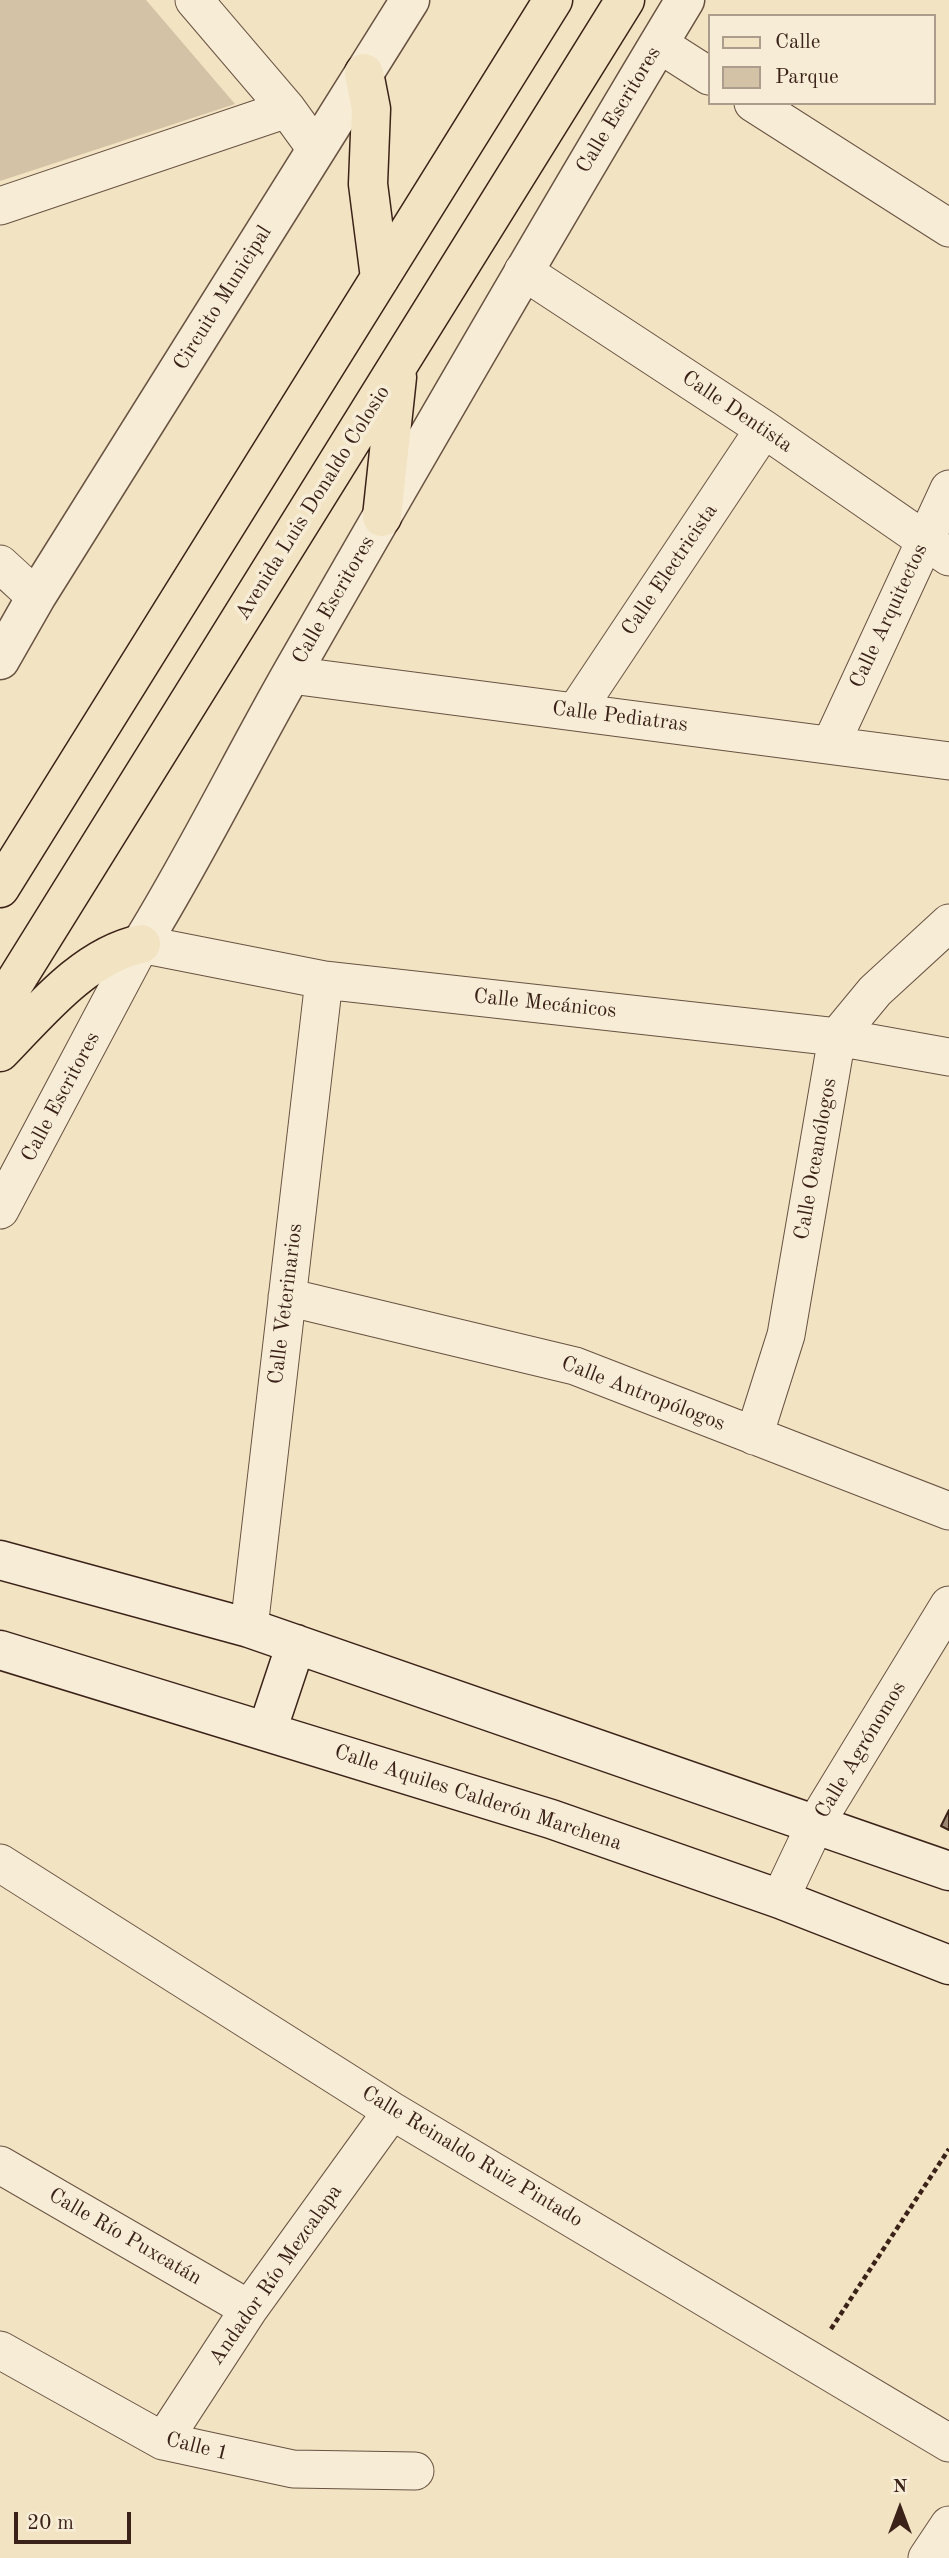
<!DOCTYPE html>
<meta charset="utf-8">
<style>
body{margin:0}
#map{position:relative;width:949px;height:2558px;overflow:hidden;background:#f2e3c2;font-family:"Old Standard TT",serif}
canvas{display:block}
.legend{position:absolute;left:708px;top:14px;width:228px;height:91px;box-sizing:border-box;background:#f7edd7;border:2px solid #ac9c8b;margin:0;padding:9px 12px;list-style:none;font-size:21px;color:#3b2218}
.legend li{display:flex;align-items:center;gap:14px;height:35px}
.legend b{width:35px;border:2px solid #ac9c8b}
.north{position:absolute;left:865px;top:2474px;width:70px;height:70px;-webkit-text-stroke:5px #f7edd7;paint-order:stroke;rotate:0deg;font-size:19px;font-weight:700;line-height:28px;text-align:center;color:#3b2218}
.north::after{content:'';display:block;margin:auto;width:24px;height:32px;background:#3b2218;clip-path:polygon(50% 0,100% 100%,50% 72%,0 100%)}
.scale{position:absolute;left:14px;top:2512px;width:117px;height:32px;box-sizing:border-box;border:4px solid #3b2218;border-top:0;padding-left:9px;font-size:21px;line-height:24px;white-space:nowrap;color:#3b2218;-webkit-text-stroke:5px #f7edd7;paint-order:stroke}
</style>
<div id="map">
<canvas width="949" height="2558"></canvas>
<ul class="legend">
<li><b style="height:9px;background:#f2e3c2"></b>Calle</li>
<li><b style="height:19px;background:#d3c2a5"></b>Parque</li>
</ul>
<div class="north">N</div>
<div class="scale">20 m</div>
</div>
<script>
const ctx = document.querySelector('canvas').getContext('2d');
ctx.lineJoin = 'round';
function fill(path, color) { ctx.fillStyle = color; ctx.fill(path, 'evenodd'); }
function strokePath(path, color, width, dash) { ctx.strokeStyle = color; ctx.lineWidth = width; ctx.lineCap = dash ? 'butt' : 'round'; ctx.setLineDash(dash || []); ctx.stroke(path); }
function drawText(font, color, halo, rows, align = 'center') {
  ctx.font = font + ' "Old Standard TT",serif'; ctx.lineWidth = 7; ctx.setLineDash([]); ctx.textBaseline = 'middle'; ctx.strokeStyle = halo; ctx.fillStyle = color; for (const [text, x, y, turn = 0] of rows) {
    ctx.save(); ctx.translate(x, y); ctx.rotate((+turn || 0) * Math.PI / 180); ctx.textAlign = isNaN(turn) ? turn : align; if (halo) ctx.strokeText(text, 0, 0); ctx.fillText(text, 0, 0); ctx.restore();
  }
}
fill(new Path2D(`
 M 0,0 L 146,0 L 235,104 L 0,181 Z`), '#d3c2a5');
const building = new Path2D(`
 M 949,1810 L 949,1830 L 941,1826 Z`);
fill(building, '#9a8670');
strokePath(building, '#3b2218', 2);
const minor = new Path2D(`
 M 194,0 L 287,109 L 316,149
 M 659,44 L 709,76
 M 753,103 L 949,228
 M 0,206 L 287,109
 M 523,271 L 764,429 L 949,557
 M 0,564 L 36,597
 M 291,675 L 949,761
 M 576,711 L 764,429
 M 831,744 L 949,489
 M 0,1210 L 141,944 L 324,980 L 837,1037 L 949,1057
 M 287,1297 L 575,1366 L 949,1511
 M 754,1436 L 786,1335 L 837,1037 L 875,991 L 949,923
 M 249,1628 L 324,980
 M 0,1863 L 392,2111 L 949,2443
 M 780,1899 L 816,1823 L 949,1605
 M 0,2165 L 249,2309
 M 0,2350 L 163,2441 L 293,2469 L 415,2471
 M 163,2441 L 249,2309 L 392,2111
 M 927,2558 L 949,2525`);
const tertiary = new Path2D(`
 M 0,660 L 36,597 L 410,0
 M 141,944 C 196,855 241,762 293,671 C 422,446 551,222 685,0`);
const secondary = new Path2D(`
 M 0,1560 L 249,1628 L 949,1871
 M 0,1650 L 551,1819 L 780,1899 L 949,1965
 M 267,1731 L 296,1644`);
const primary = new Path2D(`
 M 364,73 L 371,109 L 368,184 L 380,278
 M 382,517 L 397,377
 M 0,888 L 553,0
 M 0,1006 L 625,0
 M 0,1052 C 40,1011 84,956 141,944`);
strokePath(minor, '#695242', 39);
strokePath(tertiary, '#695242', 41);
strokePath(secondary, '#3b2218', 41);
strokePath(primary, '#3b2218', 41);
strokePath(new Path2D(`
 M 831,2329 L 949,2149`), '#3b2218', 4.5, [5, 3.5]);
strokePath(minor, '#f7edd7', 37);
strokePath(tertiary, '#f7edd7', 38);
strokePath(secondary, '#f7edd7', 38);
strokePath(primary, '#f2e3c2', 38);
drawText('21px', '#3b2218', '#f7edd7', [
 ["Calle Escritores",619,110,-59],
 ["Circuito Municipal",223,298,-58],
 ["Calle Dentista",737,412,34],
 ["Avenida Luis Donaldo Colosio",313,503,-58],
 ["Calle Electricista",670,570,-56],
 ["Calle Escritores",334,600,-60],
 ["Calle Arquitectos",889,616,-65],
 ["Calle Pediatras",620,717,7],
 ["Calle Mecánicos",545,1004,6],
 ["Calle Escritores",61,1097,-62],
 ["Calle Oceanólogos",816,1159,-80],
 ["Calle Veterinarios",286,1304,-83],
 ["Calle Antropólogos",643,1394,21],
 ["Calle Agrónomos",861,1750,-59],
 ["Calle Aquiles Calderón Marchena",478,1798,18],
 ["Calle Reinaldo Ruiz Pintado",472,2157,31],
 ["Calle Río Puxcatán",125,2237,30],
 ["Andador Río Mezcalapa",276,2275,-55],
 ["Calle 1",197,2447,14]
]);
</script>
